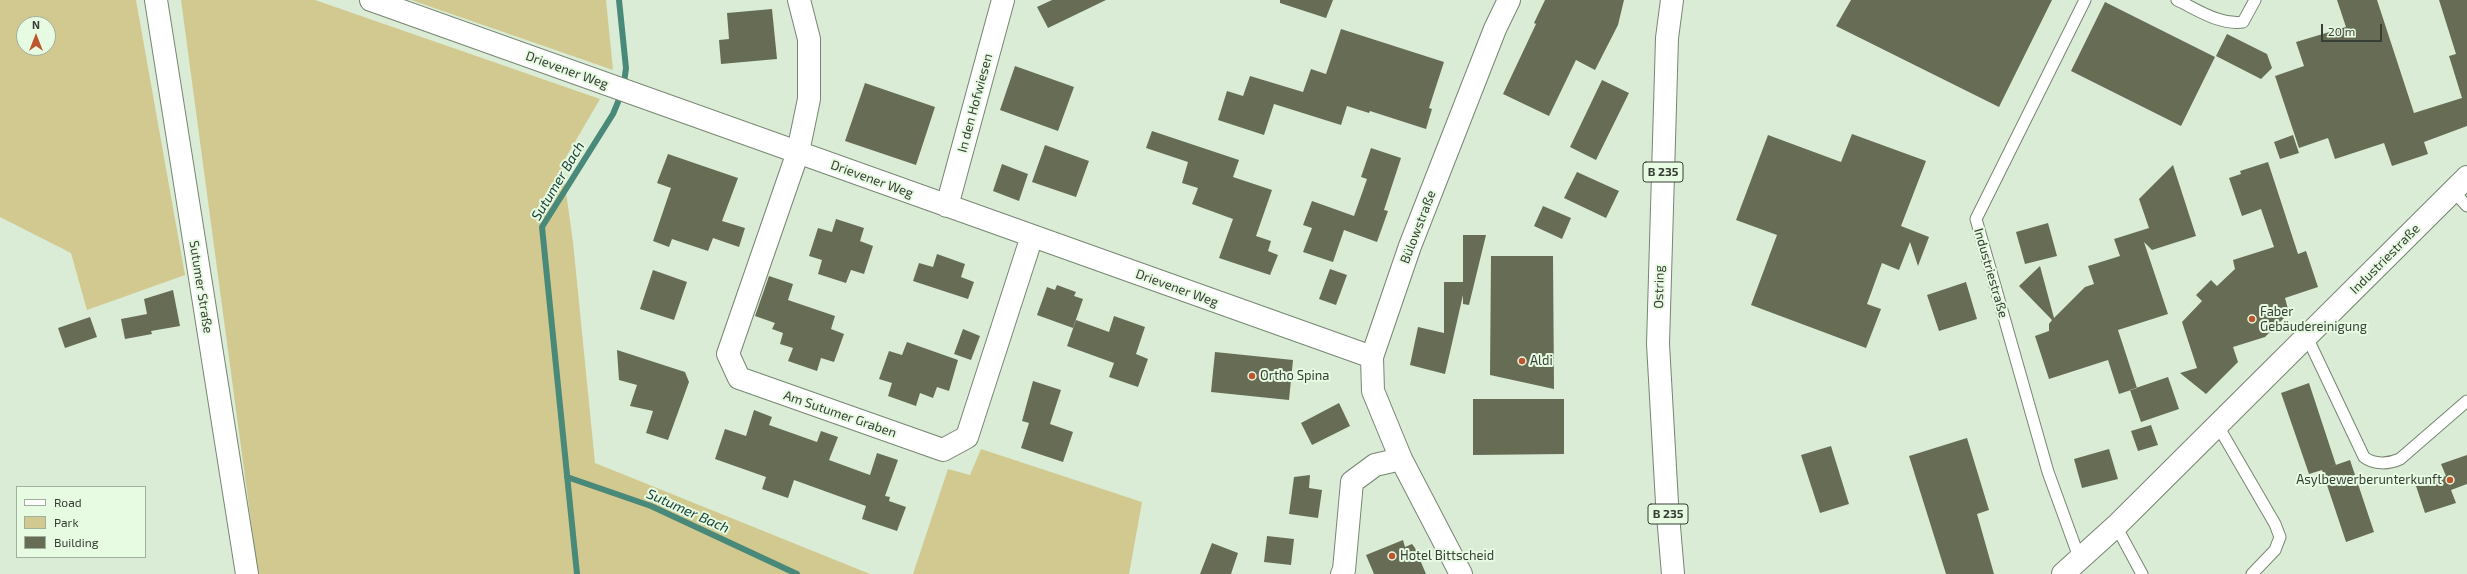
<!DOCTYPE html>
<meta charset="utf-8">
<style>
body{margin:0}
#map{position:relative;width:2467px;height:574px;overflow:hidden;background:#daecd5;font-family:"Exo 2",sans-serif}
canvas{display:block}
.legend{position:absolute;left:16px;top:486px;width:130px;height:72px;box-sizing:border-box;background:#e7fae2;border:1px solid #a1af9d;margin:0;padding:5px 7px;list-style:none;font-size:12px;color:#373e35}
.legend li{display:flex;align-items:center;gap:8px;height:20px}
.legend b{width:20px;border:1px solid #a1af9d}
.north{position:absolute;left:16px;top:16px;width:40px;height:40px;box-sizing:border-box;background:#e7fae2;border:1px solid #a1af9d;border-radius:50%;rotate:0deg;font-size:11px;font-weight:700;line-height:16px;text-align:center;color:#373e35}
.north::after{content:'';display:block;margin:auto;width:14px;height:18px;background:#bd562d;clip-path:polygon(50% 0,100% 100%,50% 72%,0 100%)}
.scale{position:absolute;left:2321px;top:24px;width:61px;height:18px;box-sizing:border-box;border:2px solid #373e35;border-top:0;padding-left:5px;font-size:12px;line-height:14px;white-space:nowrap;color:#373e35;-webkit-text-stroke:3px #e7fae2;paint-order:stroke}
</style>
<div id="map">
<canvas width="2467" height="574"></canvas>
<ul class="legend">
<li><b style="height:5px;background:#fff"></b>Road</li>
<li><b style="height:11px;background:#d2c990"></b>Park</li>
<li><b style="height:11px;background:#676d55"></b>Building</li>
</ul>
<div class="north">N</div>
<div class="scale">20 m</div>
</div>
<script>
const ctx = document.querySelector('canvas').getContext('2d');
ctx.lineJoin = 'round';
function fill(path, color) { ctx.fillStyle = color; ctx.fill(path, 'evenodd'); }
function strokePath(path, color, width, dash) { ctx.strokeStyle = color; ctx.lineWidth = width; ctx.lineCap = dash ? 'butt' : 'round'; ctx.setLineDash(dash || []); ctx.stroke(path); }
function drawText(font, color, halo, rows, align = 'center') {
  ctx.font = font + ' "Exo 2",sans-serif'; ctx.lineWidth = 4; ctx.setLineDash([]); ctx.textBaseline = 'middle'; ctx.strokeStyle = halo; ctx.fillStyle = color; for (const [text, x, y, turn = 0] of rows) {
    ctx.save(); ctx.translate(x, y); ctx.rotate((+turn || 0) * Math.PI / 180); ctx.textAlign = isNaN(turn) ? turn : align; if (halo) ctx.strokeText(text, 0, 0); ctx.fillText(text, 0, 0); ctx.restore();
  }
}
fill(new Path2D(`
 M 0,0 L 136,0 L 185,275 L 87,310 L 71,253 L 0,217 ZM 24,24 L 48,24 L 48,48 L 24,48 Z
 M 181,0 L 315,0 L 600,99 L 562,164 L 573,242 L 595,463 L 870,574 L 258,574 Z
 M 411,0 L 606,0 L 613,70 Z
 M 981,449 L 1142,502 L 1129,574 L 913,574 L 948,469 L 970,475 Z`), '#d2c990');
strokePath(new Path2D(`
 M 567,477 L 651,506 L 797,574
 M 577,574 L 542,227 L 613,114 L 623,90 L 626,68 L 619,0`), '#48897a', 6);
fill(new Path2D(`
 M 1052,0 L 1106,0 L 1048,28 L 1037,7 Z
 M 1280,0 L 1333,0 L 1326,18 L 1280,3 Z
 M 1545,0 L 1624,0 L 1618,25 L 1595,70 L 1576,60 L 1549,116 L 1503,94 L 1536,24 L 1534,23 Z
 M 1851,0 L 2052,0 L 1999,107 L 1836,26 Z
 M 2337,0 L 2377,0 L 2414,113 L 2462,98 L 2449,56 L 2456,54 L 2439,0 L 2467,0 L 2467,126 L 2424,142 L 2428,154 L 2392,166 L 2384,143 L 2335,159 L 2328,138 L 2299,148 L 2275,76 L 2304,66 L 2296,42 L 2346,27 Z
 M 2105,2 L 2215,57 L 2181,126 L 2071,71 Z
 M 772,9 L 777,59 L 721,64 L 719,40 L 729,39 L 727,13 Z
 M 1341,29 L 1444,62 L 1429,108 L 1432,109 L 1426,129 L 1370,111 L 1369,113 L 1347,106 L 1341,125 L 1274,104 L 1264,135 L 1218,120 L 1227,91 L 1243,96 L 1250,76 L 1303,92 L 1311,69 L 1326,74 Z
 M 2227,34 L 2267,54 L 2272,68 L 2261,79 L 2216,56 Z
 M 1015,66 L 1074,87 L 1058,131 L 1000,110 Z
 M 1602,80 L 1629,93 L 1596,160 L 1570,147 Z
 M 865,83 L 935,107 L 916,165 L 845,141 Z
 M 1152,131 L 1239,160 L 1233,177 L 1272,190 L 1256,236 L 1271,241 L 1268,251 L 1278,255 L 1270,275 L 1219,258 L 1233,219 L 1192,204 L 1198,188 L 1182,183 L 1188,162 L 1146,148 Z
 M 1852,134 L 1926,161 L 1901,226 L 1929,237 L 1918,266 L 1910,242 L 1899,270 L 1882,263 L 1867,304 L 1881,309 L 1866,348 L 1751,305 L 1777,235 L 1736,220 L 1768,135 L 1841,162 Z
 M 2293,135 L 2299,153 L 2280,159 L 2274,142 Z
 M 1045,145 L 1089,161 L 1076,197 L 1032,182 Z
 M 1371,148 L 1401,158 L 1384,210 L 1388,211 L 1377,242 L 1344,230 L 1333,262 L 1303,252 L 1312,228 L 1303,225 L 1312,201 L 1354,216 L 1367,179 L 1361,177 Z
 M 668,154 L 738,178 L 722,221 L 745,228 L 739,247 L 713,238 L 708,251 L 672,239 L 669,247 L 653,241 L 671,188 L 657,183 Z
 M 2268,162 L 2298,254 L 2306,251 L 2318,287 L 2285,298 L 2289,313 L 2265,337 L 2233,347 L 2238,362 L 2206,394 L 2180,373 L 2197,368 L 2182,322 L 2202,301 L 2196,295 L 2211,280 L 2217,286 L 2235,269 L 2233,260 L 2274,247 L 2261,209 L 2242,216 L 2229,178 L 2241,174 L 2240,171 Z
 M 1002,164 L 1028,174 L 1019,201 L 993,191 Z
 M 2173,165 L 2196,236 L 2152,250 L 2144,242 L 2168,314 L 2118,330 L 2137,388 L 2119,394 L 2108,360 L 2049,379 L 2035,336 L 2049,331 L 2049,324 L 2052,320 L 2019,286 L 2040,266 L 2054,318 L 2085,287 L 2094,284 L 2088,266 L 2120,256 L 2114,239 L 2149,228 L 2139,199 Z
 M 1577,172 L 1619,191 L 1606,218 L 1564,198 Z
 M 1543,206 L 1571,218 L 1562,239 L 1534,226 Z
 M 836,219 L 864,228 L 860,241 L 873,246 L 864,274 L 851,270 L 846,283 L 818,274 L 822,260 L 809,256 L 818,228 L 832,232 Z
 M 2048,223 L 2057,256 L 2025,264 L 2016,232 Z
 M 1463,235 L 1486,235 L 1469,305 L 1463,304 L 1463,295 L 1445,374 L 1410,365 L 1418,327 L 1444,333 L 1444,282 L 1463,282 Z
 M 937,254 L 965,264 L 961,277 L 974,282 L 968,299 L 913,281 L 919,263 L 933,267 Z
 M 1491,256 L 1553,256 L 1554,389 L 1490,375 Z
 M 1330,269 L 1347,275 L 1336,305 L 1319,299 Z
 M 653,270 L 687,282 L 674,320 L 640,309 Z
 M 769,276 L 793,284 L 788,300 L 835,316 L 831,329 L 844,334 L 834,362 L 821,358 L 817,371 L 788,361 L 793,348 L 780,344 L 783,333 L 772,329 L 775,323 L 755,316 Z
 M 1966,282 L 1977,319 L 1939,331 L 1927,295 Z
 M 1057,285 L 1076,292 L 1074,296 L 1083,299 L 1073,328 L 1037,315 L 1047,287 L 1055,290 Z
 M 173,290 L 180,326 L 151,331 L 152,334 L 125,339 L 121,319 L 147,314 L 144,299 Z
 M 1114,316 L 1145,327 L 1136,354 L 1148,359 L 1138,387 L 1109,377 L 1114,363 L 1067,346 L 1076,320 L 1109,332 Z
 M 90,317 L 97,337 L 65,348 L 58,328 Z
 M 963,329 L 980,336 L 971,360 L 954,354 Z
 M 907,342 L 958,360 L 949,391 L 937,387 L 933,398 L 920,393 L 916,406 L 888,396 L 892,383 L 879,379 L 889,351 L 902,355 Z
 M 617,350 L 685,372 L 689,382 L 668,440 L 646,433 L 653,411 L 630,406 L 637,385 L 619,380 Z
 M 1215,352 L 1293,360 L 1289,400 L 1211,392 Z
 M 2168,377 L 2179,409 L 2141,422 L 2130,390 Z
 M 1033,381 L 1061,390 L 1050,424 L 1073,432 L 1063,462 L 1021,448 L 1029,423 L 1022,421 Z
 M 2309,383 L 2336,465 L 2327,468 L 2350,460 L 2374,532 L 2346,542 L 2322,470 L 2309,474 L 2281,393 Z
 M 1473,399 L 1564,399 L 1564,454 L 1473,455 Z
 M 1339,403 L 1350,426 L 1312,445 L 1301,423 Z
 M 754,410 L 772,417 L 769,425 L 817,442 L 821,431 L 838,437 L 829,460 L 870,475 L 877,453 L 898,460 L 885,496 L 890,497 L 889,501 L 906,507 L 897,531 L 862,519 L 866,506 L 794,480 L 788,498 L 762,489 L 766,477 L 715,459 L 725,429 L 746,436 Z
 M 2151,425 L 2158,445 L 2138,451 L 2131,431 Z
 M 1967,438 L 1989,510 L 1977,514 L 1994,574 L 1946,574 L 1909,456 Z
 M 1831,446 L 1849,504 L 1820,513 L 1801,455 Z
 M 2109,449 L 2118,479 L 2082,488 L 2074,459 Z
 M 2467,455 L 2467,484 L 2451,490 L 2456,503 L 2425,513 L 2416,486 L 2446,476 L 2441,464 Z
 M 1310,475 L 1309,488 L 1322,490 L 1318,518 L 1289,514 L 1294,477 Z
 M 1267,536 L 1294,539 L 1291,565 L 1264,562 Z
 M 1403,540 L 1405,547 L 1412,544 L 1415,548 L 1426,574 L 1374,574 L 1366,555 Z
 M 1212,543 L 1238,553 L 1231,574 L 1200,574 Z`), '#676d55');
const service = new Path2D(`
 M 2177,0 C 2198,10 2219,25 2243,22 L 2255,0
 M 2453,191 L 2467,206
 M 2307,337 L 2364,457 C 2374,465 2389,464 2400,459 L 2467,401
 M 2218,426 L 2275,524 L 2280,537 L 2275,550 L 2252,574
 M 2116,526 L 2142,574
 M 2080,560 L 2048,472 L 1976,219 L 2085,0`);
const minor = new Path2D(`
 M 156,0 L 247,574
 M 371,0 L 1372,357
 M 799,0 L 809,39 L 809,99 L 798,152 L 728,354 L 739,378 L 943,450 L 967,437 L 1032,236
 M 947,206 L 1003,0
 M 1342,574 L 1344,570 L 1352,482 L 1375,465 L 1401,459
 M 1461,574 L 1401,459 L 1373,391 L 1372,357 L 1410,246 L 1495,29 L 1509,0
 M 2063,574 L 2116,526 L 2467,177`);
const primary = new Path2D(`
 M 1672,0 L 1667,38 L 1658,344 L 1667,503 L 1673,574`);
strokePath(service, '#768671', 13);
strokePath(minor, '#768671', 24);
strokePath(primary, '#768671', 24);
strokePath(service, '#fff', 11);
strokePath(minor, '#fff', 22);
strokePath(primary, '#fff', 22);
for (const [x, y, r, color] of [
 [2252,319,4,"#bd562d"],
 [1522,361,4,"#bd562d"],
 [1252,376,4,"#bd562d"],
 [2450,480,4,"#bd562d"],
 [1392,556,4,"#bd562d"]
]) { const dot = new Path2D(); dot.arc(x, y, r, 0, 2 * Math.PI); ctx.fillStyle = color; ctx.fill(dot); strokePath(dot, '#e7fae2', 1.5); }
for (const [x, y, w] of [
 [1663,172,40],
 [1668,514,40]
]) { const box = new Path2D(); box.roundRect(x - w / 2, y - 10, w, 20, 3); ctx.fillStyle = '#e7fae2'; ctx.fill(box); strokePath(box, '#373e35', 1); }
drawText('bold 12px', '#373e35', null, [
 ["B 235",1663,172],
 ["B 235",1668,514]
]);
drawText('13px', '#373e35', '#e7fae2', [
 ["Drievener Weg",567,70,20],
 ["In den Hofwiesen",975,103,-75],
 ["Drievener Weg",872,179,20],
 ["Bülowstraße",1418,227,-69],
 ["Industriestraße",2385,259,-45],
 ["Industriestraße",1991,273,74],
 ["Sutumer Straße",201,287,81],
 ["Ostring",1659,287,-89],
 ["Drievener Weg",1177,288,20],
 ["Am Sutumer Graben",840,414,19]
]);
drawText('13px', '#373e35', '#e7fae2', [
 ["Faber",2260,312],
 ["Gebäudereinigung",2260,327],
 ["Aldi",1530,361],
 ["Ortho Spina",1260,376],
 ["Asylbewerberunterkunft",2442,480,"right"],
 ["Hotel Bittscheid",1400,556]
], 'left');
drawText('italic 14px', '#133d35', '#e7fae2', [
 ["Sutumer Bach",558,181,-59],
 ["Sutumer Bach",688,511,24]
]);
</script>
